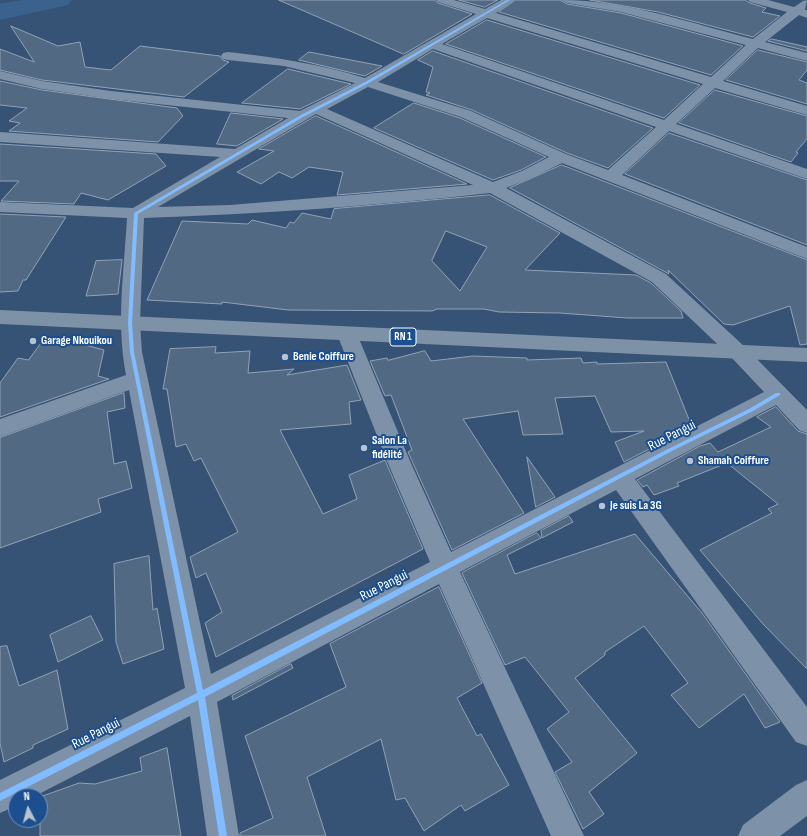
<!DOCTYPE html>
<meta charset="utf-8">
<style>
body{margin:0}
#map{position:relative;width:807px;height:836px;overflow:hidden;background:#365274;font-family:"Sofia Sans Condensed",sans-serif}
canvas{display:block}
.north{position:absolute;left:8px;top:788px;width:40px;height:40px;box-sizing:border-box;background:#1b4f8f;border:1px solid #7695bc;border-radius:50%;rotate:354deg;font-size:11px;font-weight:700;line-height:16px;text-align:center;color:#fff}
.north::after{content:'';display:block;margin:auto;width:14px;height:18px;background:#b9c2ce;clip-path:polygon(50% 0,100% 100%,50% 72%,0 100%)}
</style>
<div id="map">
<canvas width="807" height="836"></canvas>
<div class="north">N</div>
</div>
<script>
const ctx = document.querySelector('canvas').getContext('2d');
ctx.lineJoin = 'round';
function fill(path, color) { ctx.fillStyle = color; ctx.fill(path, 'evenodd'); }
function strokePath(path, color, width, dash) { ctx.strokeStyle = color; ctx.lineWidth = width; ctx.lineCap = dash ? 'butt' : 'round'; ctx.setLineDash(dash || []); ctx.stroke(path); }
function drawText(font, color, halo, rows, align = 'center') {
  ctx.font = font + ' "Sofia Sans Condensed",sans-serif'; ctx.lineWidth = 4; ctx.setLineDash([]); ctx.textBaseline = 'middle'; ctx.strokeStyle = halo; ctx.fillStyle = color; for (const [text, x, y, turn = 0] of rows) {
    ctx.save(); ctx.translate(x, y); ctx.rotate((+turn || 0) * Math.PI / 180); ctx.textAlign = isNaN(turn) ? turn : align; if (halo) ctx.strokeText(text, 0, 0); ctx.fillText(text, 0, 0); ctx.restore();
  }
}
fill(new Path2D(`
 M 21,0 L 72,0 L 68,5 L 0,20 L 0,4 Z`), '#3b618d');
const building = new Path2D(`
 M 279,0 L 434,0 L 438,3 L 472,14 L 404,54 Z
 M 459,0 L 498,0 L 485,7 Z
 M 516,0 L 560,0 L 567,4 L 621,13 L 743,46 L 711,75 L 499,12 Z
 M 590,0 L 745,0 L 750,3 L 766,8 L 762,12 L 780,16 L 753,37 L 658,12 Z
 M 487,20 L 700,85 L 664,118 L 446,44 Z
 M 11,26 L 58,46 L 80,42 L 85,67 L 111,70 L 140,46 L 220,56 L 223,60 L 229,62 L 184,97 L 42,80 L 0,70 L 0,49 L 34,62 Z
 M 772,39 L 807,47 L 807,51 L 768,41 Z
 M 758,50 L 807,62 L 807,70 L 799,80 L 807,83 L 807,104 L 726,80 Z
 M 433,51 L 653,128 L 608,168 L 567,153 L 472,110 L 426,95 L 430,93 L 426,92 L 433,67 L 418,60 Z
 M 309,52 L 382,66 L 365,76 L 299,60 Z
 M 288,69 L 351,84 L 300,109 L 242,103 Z
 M 0,81 L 42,90 L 177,108 L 183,116 L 158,142 L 9,131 L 20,123 L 9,121 L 27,108 L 0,105 Z
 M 715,90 L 807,116 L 807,139 L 796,152 L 798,153 L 791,162 L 679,123 Z
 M 414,103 L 460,118 L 546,157 L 521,170 L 493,180 L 374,128 Z
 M 231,113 L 283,119 L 237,146 L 217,144 Z
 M 316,116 L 361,136 L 467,184 L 337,195 L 343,172 L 309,167 L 292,178 L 279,172 L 261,184 L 237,172 L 274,151 L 259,149 Z
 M 669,133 L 807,180 L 807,245 L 625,174 Z
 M 0,144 L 156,154 L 166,166 L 108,200 L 81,193 L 74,204 L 1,201 L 19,181 L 0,181 Z
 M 562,165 L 807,260 L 807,344 L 800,345 L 790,306 L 733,325 L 724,324 L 668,270 L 669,274 L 510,188 Z
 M 490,195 L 560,233 L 525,270 L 636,275 L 651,283 L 681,311 L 683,318 L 627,318 L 560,313 L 499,312 L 484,309 L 437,309 L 432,311 L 288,310 L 222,302 L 222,304 L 147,300 L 182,221 L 248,224 L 252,220 L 286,228 L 290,222 L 294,223 L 302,213 L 331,219 L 334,209 ZM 446,231 L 487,247 L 460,291 L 432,261 Z
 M 0,214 L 66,217 L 26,280 L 23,280 L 18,291 L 0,292 Z
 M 122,260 L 118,294 L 86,296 L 96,261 Z
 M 43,341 L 61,344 L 65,341 L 70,341 L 104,350 L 98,376 L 109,379 L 0,417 L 0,383 L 18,358 L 28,360 Z
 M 216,347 L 215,353 L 250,351 L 248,373 L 294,369 L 287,375 L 347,365 L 361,400 L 349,402 L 351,424 L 280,430 L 323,514 L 357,499 L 349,475 L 385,460 L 423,549 L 216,657 L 205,623 L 222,612 L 206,573 L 196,578 L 190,557 L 238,532 L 201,458 L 194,461 L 186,444 L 176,447 L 167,389 L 163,389 L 170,349 Z
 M 425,351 L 431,361 L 473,356 L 527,358 L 527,360 L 581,358 L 583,363 L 597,362 L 597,364 L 666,362 L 692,427 L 624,462 L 615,442 L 644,431 L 611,432 L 595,396 L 555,398 L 563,434 L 523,435 L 518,411 L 463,419 L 524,513 L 452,550 L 408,452 L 412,450 L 391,395 L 385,396 L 370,361 L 387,358 L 388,360 Z
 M 124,393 L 125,408 L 107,412 L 114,464 L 126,461 L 132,488 L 98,499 L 101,512 L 0,548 L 0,438 Z
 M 776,407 L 798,431 L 807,434 L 807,669 L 763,624 L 700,550 L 772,513 L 768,509 L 778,504 L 727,463 L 677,483 L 679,486 L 654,495 L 647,485 L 643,487 L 637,480 L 700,446 L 710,443 L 718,452 L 771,427 L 757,417 Z
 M 527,457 L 555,497 L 536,507 Z
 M 569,516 L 573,522 L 542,538 L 541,531 Z
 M 537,533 L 541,538 L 507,555 L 515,574 L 635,534 L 702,613 L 780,722 L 765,728 L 744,694 L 699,728 L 671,695 L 688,683 L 644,626 L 605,652 L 605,655 L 575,678 L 637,753 L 589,792 L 604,814 L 583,829 L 555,772 L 572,762 L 547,729 L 569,712 L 525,657 L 505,665 L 462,573 Z
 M 149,556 L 153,610 L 157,608 L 164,649 L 123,664 L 116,642 L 114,564 Z
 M 439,587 L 482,683 L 457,698 L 477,736 L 481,734 L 509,785 L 465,811 L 461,805 L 424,831 L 405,798 L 396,800 L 381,739 L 307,777 L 326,836 L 240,836 L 240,833 L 273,818 L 245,736 L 346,687 L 330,644 Z
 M 91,616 L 103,640 L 58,662 L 50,635 Z
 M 7,646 L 19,686 L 57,670 L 68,729 L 33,745 L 33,748 L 4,762 L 0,743 L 0,647 Z
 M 291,664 L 293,668 L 233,700 L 232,696 Z
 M 167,748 L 181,836 L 40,836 L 40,797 L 79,783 L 95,784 L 142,771 L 140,758 Z`);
fill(building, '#526984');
strokePath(building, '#92a2b6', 1);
fill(new Path2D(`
 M 436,0 L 454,0 L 485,9 L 501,0 L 515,0 L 496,13 L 711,77 L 746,45 L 621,12 L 567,3 L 561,0 C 626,0 690,23 753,39 L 787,12 L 750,2 L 748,0 L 768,0 L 794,7 L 803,1 L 807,0 L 805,10 L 807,10 L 807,18 L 799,15 L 765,42 L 807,53 L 807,61 L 758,48 L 723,81 L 807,106 L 807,115 L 715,88 L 676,124 L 807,169 L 807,179 L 669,131 L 622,175 L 807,247 L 807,259 L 562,163 L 534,177 L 506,188 L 666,274 L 745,347 L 807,410 L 807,433 L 799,430 L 776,405 L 635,479 L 807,707 L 807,746 L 796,742 L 616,490 L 460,572 L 584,836 L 551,836 L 439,584 L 217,702 L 239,836 L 207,836 L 190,716 L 35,796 L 16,796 L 16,806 L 0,813 L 0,780 L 185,688 L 129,390 L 0,437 L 0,419 L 126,375 C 116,323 124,270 127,218 L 0,212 L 0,202 L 133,208 L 220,157 L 0,142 L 0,132 L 235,149 L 288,118 L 111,99 L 42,89 L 0,79 L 0,71 L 42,81 L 111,91 L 300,111 L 355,83 L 284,66 L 228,60 L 223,59 L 221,56 L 223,53 L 228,52 C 275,57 320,64 365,78 L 476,14 L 438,2 ZM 487,18 L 703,84 L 664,120 L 442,44 ZM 433,49 L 656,127 L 608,170 L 566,154 L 471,111 L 378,82 ZM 368,87 L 461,117 L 549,157 L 522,171 L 493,182 L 327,109 ZM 316,114 L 473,185 L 230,205 L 158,207 ZM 490,193 L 652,282 L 731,357 L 764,392 L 451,552 L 410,461 L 357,334 L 354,329 L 347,327 L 340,329 L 337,334 L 387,461 L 430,562 L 211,674 L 142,352 L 140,323 L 144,218 C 260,214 375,206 490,193 Z
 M 807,780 L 807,816 L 780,836 L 738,836 L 743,825 L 796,785 Z`), '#7d92a8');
fill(new Path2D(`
 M 0,310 L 807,348 L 807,362 L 0,324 Z`), '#7e92a7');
fill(new Path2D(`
 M 507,0 L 510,0 L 369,83 L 303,117 L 138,214 L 132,323 L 134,352 L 203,690 L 668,449 L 749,409 L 776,393 L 780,393 L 780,395 L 753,411 L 672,451 L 205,697 L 227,836 L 219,836 L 198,700 L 0,801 L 0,793 L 197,693 L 130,352 L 128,323 L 134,213 L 301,115 L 367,81 Z`), '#80bcff');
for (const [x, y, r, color] of [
 [33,341,4,"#b9c2ce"],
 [285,357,4,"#b9c2ce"],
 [364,448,4,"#b9c2ce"],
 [690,461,4,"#b9c2ce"],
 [602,506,4,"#b9c2ce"]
]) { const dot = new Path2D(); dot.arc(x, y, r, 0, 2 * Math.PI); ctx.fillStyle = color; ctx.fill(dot); strokePath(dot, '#1b4f8f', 1.5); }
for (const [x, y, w] of [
 [403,337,26]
]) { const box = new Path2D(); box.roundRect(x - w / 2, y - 9, w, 18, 3); ctx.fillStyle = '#1b4f8f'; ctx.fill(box); strokePath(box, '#fff', 1); }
drawText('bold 11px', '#fff', null, [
 ["RN 1",403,337]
]);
drawText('bold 12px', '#fff', '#1b4f8f', [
 ["Garage Nkouikou",41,341],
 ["Benie Coiffure",293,357],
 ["Salon La",372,441],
 ["fidélité",372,455],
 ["Shamah Coiffure",698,461],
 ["Je suis La 3G",610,506]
], 'left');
drawText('14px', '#fff', '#1b4f8f', [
 ["Rue Pangui",672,436,-27],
 ["Rue Pangui",384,586,-27],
 ["Rue Pangui",96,734,-27]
]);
</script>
